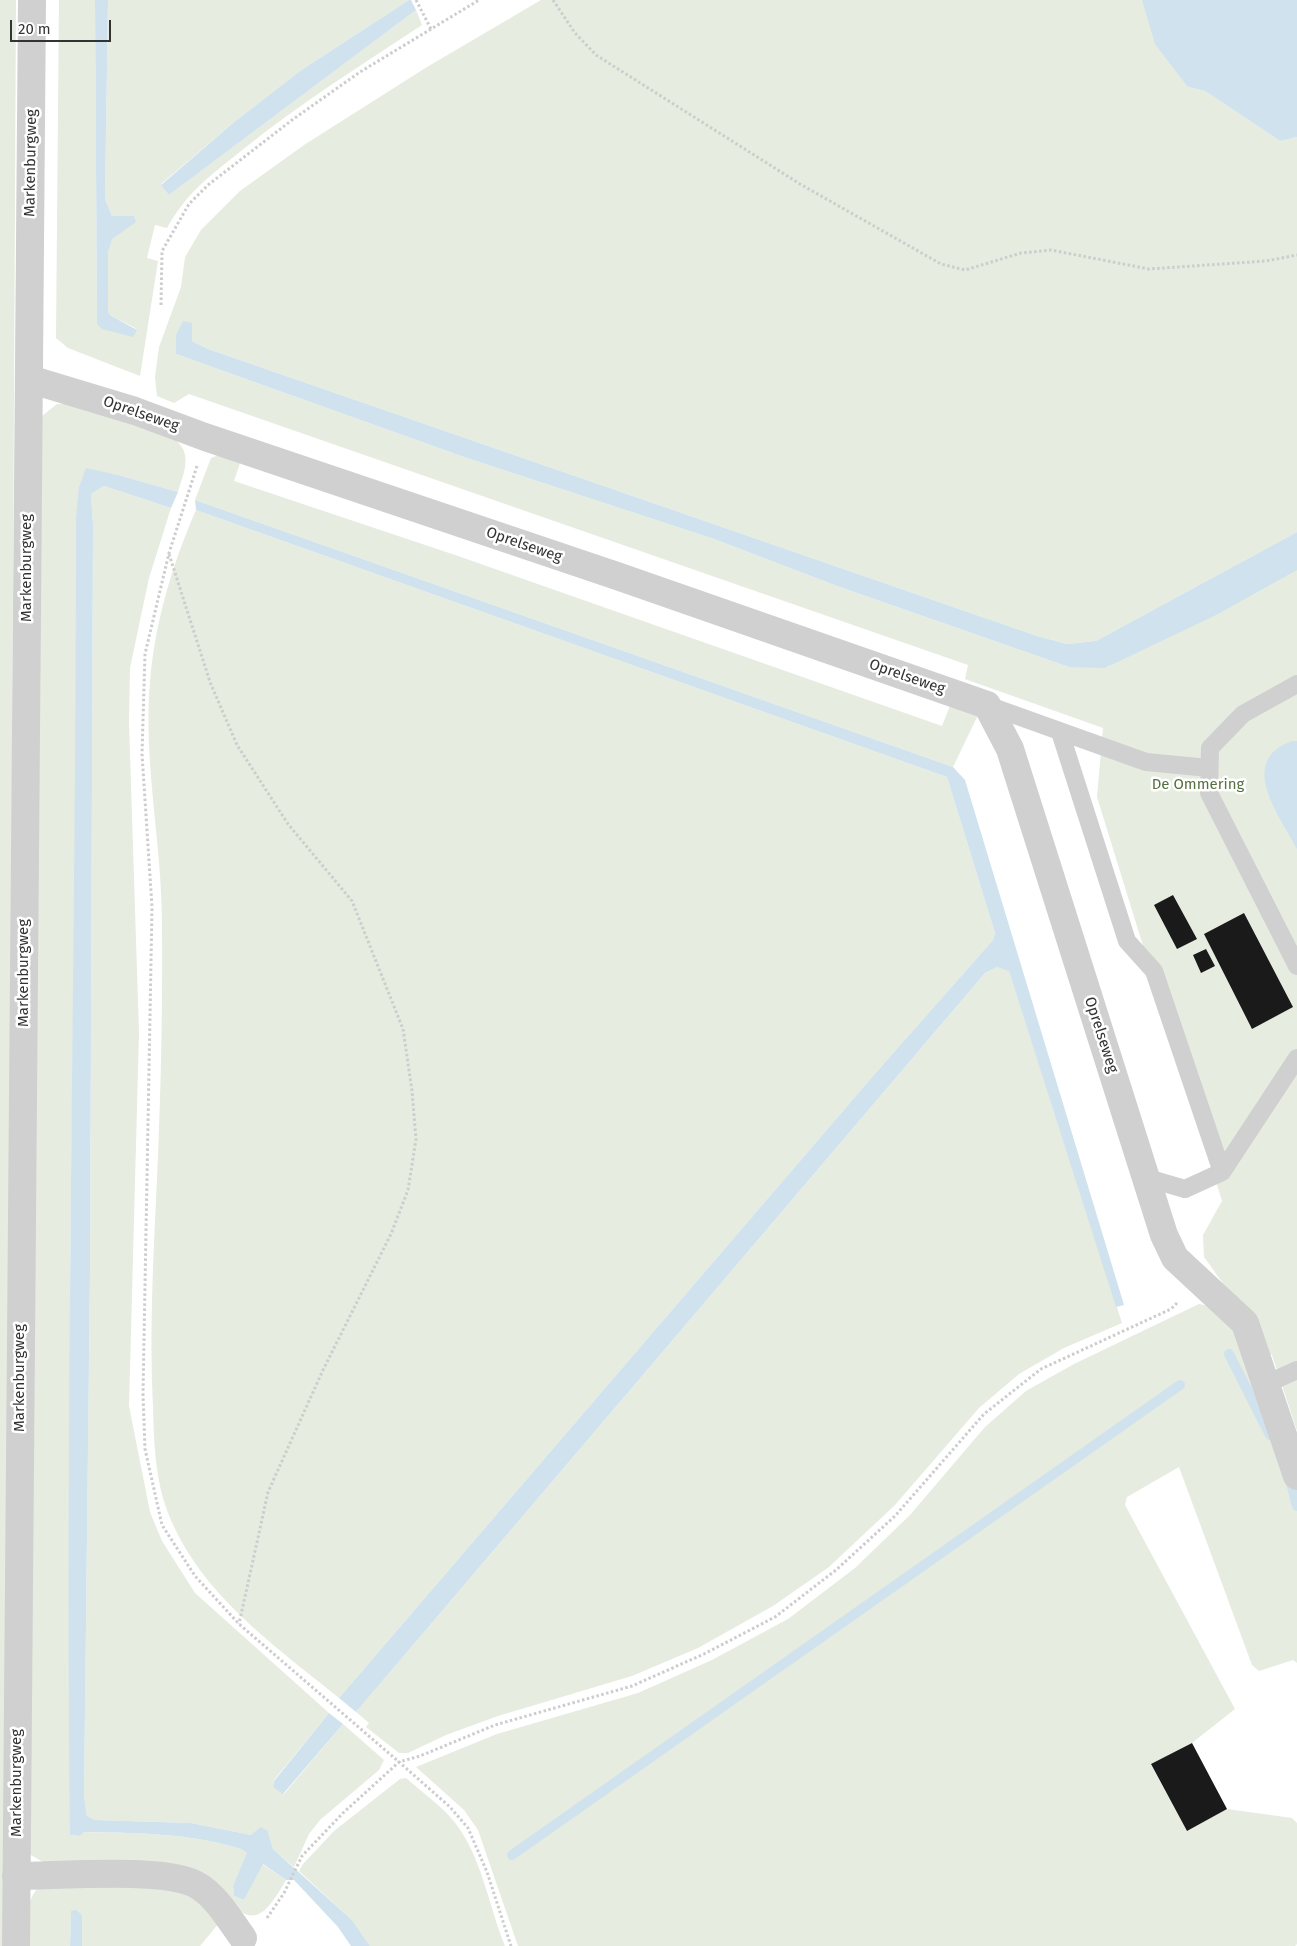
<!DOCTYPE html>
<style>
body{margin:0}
#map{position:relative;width:1297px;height:1946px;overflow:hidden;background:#fff;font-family:"Fira Sans",sans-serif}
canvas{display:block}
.scale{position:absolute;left:10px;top:20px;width:101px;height:22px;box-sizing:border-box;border:2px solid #333;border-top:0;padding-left:6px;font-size:15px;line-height:18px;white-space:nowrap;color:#333;-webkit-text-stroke:4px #fff;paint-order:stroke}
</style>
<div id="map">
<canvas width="1297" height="1946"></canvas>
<div class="scale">20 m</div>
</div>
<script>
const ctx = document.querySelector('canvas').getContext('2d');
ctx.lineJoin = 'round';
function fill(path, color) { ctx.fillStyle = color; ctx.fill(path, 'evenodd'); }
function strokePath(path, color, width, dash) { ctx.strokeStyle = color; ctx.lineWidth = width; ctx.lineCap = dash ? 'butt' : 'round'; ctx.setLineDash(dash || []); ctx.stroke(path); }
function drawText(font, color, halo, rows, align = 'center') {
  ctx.font = font + ' "Fira Sans",sans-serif'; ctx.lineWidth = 5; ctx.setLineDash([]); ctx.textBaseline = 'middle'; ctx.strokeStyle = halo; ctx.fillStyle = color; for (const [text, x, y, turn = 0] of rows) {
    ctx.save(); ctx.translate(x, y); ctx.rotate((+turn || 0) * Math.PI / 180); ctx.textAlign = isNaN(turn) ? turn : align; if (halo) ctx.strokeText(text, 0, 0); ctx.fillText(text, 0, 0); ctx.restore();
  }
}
fill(new Path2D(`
 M 0,0 L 16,0 L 6,1946 L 0,1946 Z
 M 59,0 L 95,0 L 97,323 L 137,329 L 110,315 L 108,311 L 108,253 L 112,238 L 134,216 L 112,216 L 105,199 L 108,0 L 409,0 L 300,71 L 233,123 L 161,184 L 169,195 L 416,10 L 422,25 C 363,64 302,102 246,147 C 214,173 188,190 167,228 L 155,225 L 147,258 L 158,261 L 140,376 L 68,348 L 56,338 Z
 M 541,0 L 1142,0 L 1188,87 L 1205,91 L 1280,141 L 1297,137 L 1297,532 L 1096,641 L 1067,644 L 1037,636 L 208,349 L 192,341 L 192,323 L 176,350 L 176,354 L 464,457 L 714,539 L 837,586 L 1069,667 L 1108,667 L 1297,555 L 1297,1431 L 1272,1355 L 1264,1352 L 1225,1286 L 1204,1257 L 1203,1235 L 1222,1201 L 1097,797 L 1103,728 L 965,679 L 968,665 L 189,394 L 174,403 L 157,396 L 155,377 L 159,347 L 181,287 L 185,257 L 201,230 L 240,191 L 304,145 L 427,67 Z
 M 57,404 L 72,404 L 170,436 C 194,451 185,469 178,492 L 122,476 L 86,469 L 76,517 L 76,776 L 70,1276 L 70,1835 L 80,1836 L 84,1832 C 138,1833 190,1833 241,1849 L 248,1853 L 233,1886 L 234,1896 L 244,1900 L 262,1864 L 286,1880 C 266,1914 253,1933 222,1893 L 45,1863 L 29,1854 L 42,416 Z
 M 224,453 L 242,457 L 234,481 L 458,556 L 942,726 L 951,703 L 978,715 L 953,767 L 195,500 L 211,458 Z
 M 104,486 L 171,508 L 149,578 L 130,668 L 129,723 L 139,1033 L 129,1406 L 150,1512 L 162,1541 L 195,1593 L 329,1713 L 274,1780 L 273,1787 L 284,1794 L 343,1724 L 384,1760 L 379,1770 L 320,1820 L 309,1834 L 294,1867 L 273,1849 L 268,1831 L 251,1835 L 191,1823 L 93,1820 L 87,1816 L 84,1797 L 90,1271 L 93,524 L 91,494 Z
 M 196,510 L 947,777 L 995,933 L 993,940 L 873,1076 L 339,1698 C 274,1645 200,1594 168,1513 C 155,1479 154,1443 153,1407 C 150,1345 152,1284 155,1222 C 160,1123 163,1023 162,923 C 162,843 143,762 150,682 C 155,622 172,565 196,510 Z
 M 997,967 L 1009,970 L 1122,1323 L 1064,1348 L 1019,1374 L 979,1408 L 895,1505 L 829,1567 L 773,1606 L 698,1648 L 632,1676 L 498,1716 L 446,1735 L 408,1753 L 399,1753 L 366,1727 L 369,1723 L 356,1712 L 985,973 Z
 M 1199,1304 L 1213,1307 L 1242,1337 L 1297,1497 L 1297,1663 L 1293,1660 L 1259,1671 L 1252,1665 L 1179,1467 L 1127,1497 L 1125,1505 L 1235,1709 L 1192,1743 L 1151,1765 L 1187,1831 L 1227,1809 L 1292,1818 L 1297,1823 L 1297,1944 L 1295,1946 L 518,1946 L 478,1830 L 464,1810 L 416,1767 L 497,1734 L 638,1693 L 712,1660 L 788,1619 L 855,1568 L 910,1515 L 985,1427 L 1026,1391 L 1074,1364 Z
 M 406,1778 C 425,1795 448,1810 461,1831 C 483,1865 490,1909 505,1946 L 370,1946 L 352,1920 L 299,1871 L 303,1864 L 334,1831 L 400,1779 Z
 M 45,1883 L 183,1888 L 219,1923 L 200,1946 L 82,1946 L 82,1915 L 71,1911 L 70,1946 L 29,1946 C 29,1923 22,1896 45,1883 Z`), '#e6ecdf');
fill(new Path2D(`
 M 95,0 L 108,0 L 105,199 L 112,216 L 134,216 L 136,222 L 112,239 L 108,253 L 108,311 L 110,315 L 137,330 L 133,337 L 102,329 L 97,324 Z
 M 409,0 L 411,0 L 416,10 L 169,195 L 161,185 L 233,123 L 300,71 Z
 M 1142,0 L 1297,0 L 1297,137 L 1280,141 L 1205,91 L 1188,87 L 1155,44 Z
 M 183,321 L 192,323 L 192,341 L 208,349 L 1037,636 L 1067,644 L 1096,641 L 1297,532 L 1297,570 L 1216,615 L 1105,668 L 1069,667 L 837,586 L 714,539 L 464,457 L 176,354 L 176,335 Z
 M 86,468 L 122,476 L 178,492 L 171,508 L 104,486 L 91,494 L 93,524 L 90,1271 L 84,1797 L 87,1816 L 94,1820 L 191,1823 L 251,1835 L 261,1827 L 268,1831 L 273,1849 L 352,1920 L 370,1946 L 351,1946 L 338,1927 L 294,1880 L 286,1880 L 263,1864 L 244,1900 L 234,1896 L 233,1886 L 247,1853 L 241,1849 C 190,1833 138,1833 84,1832 L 80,1836 L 70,1835 C 65,1396 76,956 76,517 L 79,487 Z
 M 195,500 L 953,767 L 965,780 L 1124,1305 L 1116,1307 L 1009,971 L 997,967 L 985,973 L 356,1712 L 339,1698 L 873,1076 L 993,940 L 995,933 L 947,777 L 196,510 Z
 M 1292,741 L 1297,741 L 1297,849 C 1280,816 1236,761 1292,741 Z
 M 329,1713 L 343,1724 L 283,1794 L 273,1787 L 274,1781 Z
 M 76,1910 L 82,1915 L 82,1946 L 70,1946 L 71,1911 Z`), '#cfe2ee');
strokePath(new Path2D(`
 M 1229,1354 L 1270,1435
 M 1289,1475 L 1297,1506
 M 512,1855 L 1180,1385`), '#cfe2ee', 10);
fill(new Path2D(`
 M 1173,895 L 1197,939 L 1177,949 L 1154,905 Z
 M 1244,913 L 1293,1007 L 1252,1029 L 1204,934 Z
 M 1206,949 L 1215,966 L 1201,973 L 1193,955 Z
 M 1192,1743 L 1227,1809 L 1187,1831 L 1151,1764 Z`), '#1a1a1a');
strokePath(new Path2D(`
 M 416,0 L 431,29
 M 553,0 L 575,33 L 596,55 L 800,184 L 941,264 L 965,270 L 1021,253 L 1051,250 L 1149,269 L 1266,261 L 1297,255
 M 161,305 L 162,251 L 189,204 L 208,185 L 292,120 L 360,72 L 479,0
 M 197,466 L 169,553 L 145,654 L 142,754 L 152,907 L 143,1394 L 145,1449 L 162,1525 L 195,1576 L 239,1624 L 399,1762 L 450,1807 L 468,1828 L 487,1872 L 511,1946
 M 169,554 L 210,682 L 237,745 L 288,824 L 352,901 L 403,1029 L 412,1091 L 416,1139 L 408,1190 L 391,1234 L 323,1370 L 268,1492 L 239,1624
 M 267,1918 L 284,1893 L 302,1856 L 343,1813 L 399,1762 L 420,1756 L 495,1725 L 632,1686 L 704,1654 L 775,1617 L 836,1570 L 895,1516 L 984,1414 L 1041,1369 L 1171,1309 L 1178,1302`), '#cdcdcd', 3, [2.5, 2.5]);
strokePath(new Path2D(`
 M 1297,684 L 1243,714 L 1210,748 L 1209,793 L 1297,966
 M 987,705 L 1146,762 L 1209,768
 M 1060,732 L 1127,941 L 1154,971 L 1222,1172
 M 1147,1178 L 1185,1189 L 1222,1172 L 1297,1058
 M 1266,1384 L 1297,1370`), '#d0d0d0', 18);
strokePath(new Path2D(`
 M 29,379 L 135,411 L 205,437 L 617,576 L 987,705 L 1010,749 L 1164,1235 L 1175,1258 L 1245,1323 L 1297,1476
 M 16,1876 C 57,1876 163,1867 195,1884 C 216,1895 229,1919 243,1938
 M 16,1946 L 32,0`), '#d0d0d0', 28);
drawText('15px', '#333', '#fff', [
 ["Markenburgweg",31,163,-89],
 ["Oprelseweg",141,414,19],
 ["Oprelseweg",524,545,19],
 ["Markenburgweg",27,568,-90],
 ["Oprelseweg",907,677,19],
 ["Markenburgweg",24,973,-90],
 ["Oprelseweg",1101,1035,72],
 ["Markenburgweg",20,1378,-90],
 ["Markenburgweg",17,1783,-90]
]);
drawText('15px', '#56703f', '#fff', [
 ["De Ommering",1198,785]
]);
</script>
